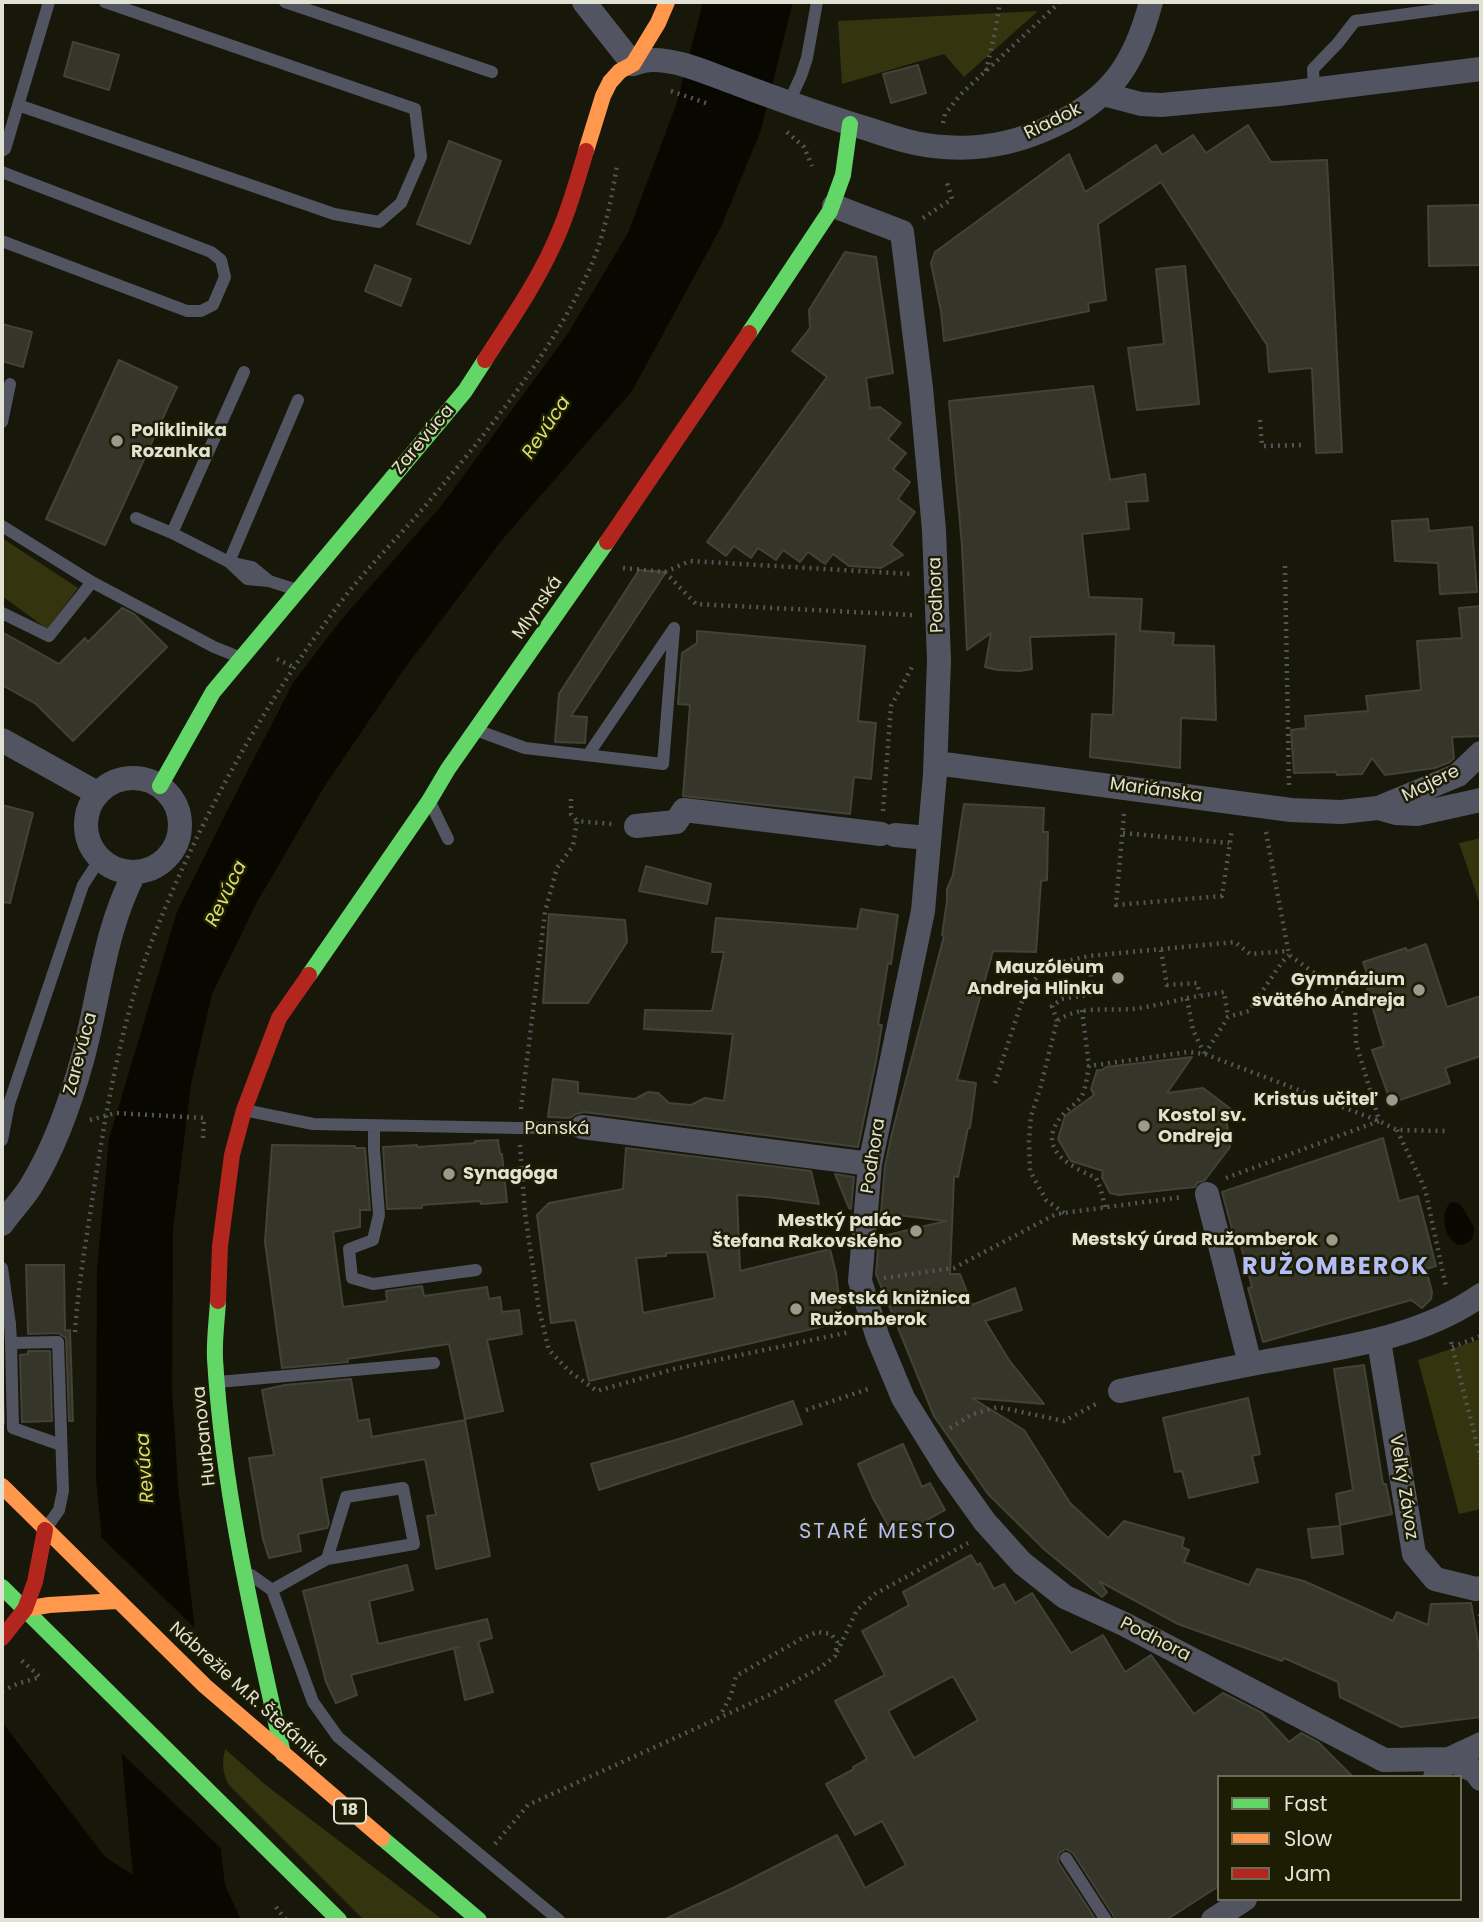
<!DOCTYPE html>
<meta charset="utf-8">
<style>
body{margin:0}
#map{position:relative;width:1483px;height:1922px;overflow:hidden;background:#17170a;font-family:Poppins,sans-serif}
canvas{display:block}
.frame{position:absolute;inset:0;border:4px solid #e1e2d3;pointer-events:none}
.legend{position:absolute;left:1217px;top:1775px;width:245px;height:126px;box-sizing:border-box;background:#1d1d04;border:2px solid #6b6c57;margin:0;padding:9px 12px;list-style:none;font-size:21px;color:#e1e2d3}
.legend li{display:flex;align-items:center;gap:14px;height:35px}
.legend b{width:35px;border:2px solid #6b6c57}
</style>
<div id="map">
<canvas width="1483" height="1922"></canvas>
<div class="frame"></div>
<ul class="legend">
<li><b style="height:9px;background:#63d668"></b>Fast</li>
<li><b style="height:9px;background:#ff974d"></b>Slow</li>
<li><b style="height:9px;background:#b3261e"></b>Jam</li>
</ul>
</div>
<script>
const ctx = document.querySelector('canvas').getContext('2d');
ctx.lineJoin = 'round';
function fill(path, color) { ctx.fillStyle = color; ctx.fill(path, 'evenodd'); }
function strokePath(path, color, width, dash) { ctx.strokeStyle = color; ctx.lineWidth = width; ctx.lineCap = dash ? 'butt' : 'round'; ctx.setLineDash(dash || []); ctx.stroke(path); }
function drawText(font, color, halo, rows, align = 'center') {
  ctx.font = font + ' Poppins,sans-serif'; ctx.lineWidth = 5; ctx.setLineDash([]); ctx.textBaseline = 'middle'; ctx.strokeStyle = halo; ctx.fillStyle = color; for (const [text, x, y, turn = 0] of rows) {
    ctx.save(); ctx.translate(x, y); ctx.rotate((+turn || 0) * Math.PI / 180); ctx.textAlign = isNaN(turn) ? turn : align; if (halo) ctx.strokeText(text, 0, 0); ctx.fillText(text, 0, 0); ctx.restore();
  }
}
fill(new Path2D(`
 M 1038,11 L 964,77 L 944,54 L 842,84 L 838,21 Z
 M 2,538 L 78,588 L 47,629 L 2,596 Z
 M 1481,838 L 1481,907 L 1459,843 Z
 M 1481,1339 L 1481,1509 L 1459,1514 L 1418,1360 Z
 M 225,1749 L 267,1786 L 443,1920 L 364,1920 L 229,1785 C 222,1772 222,1763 225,1749 Z`), '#34350f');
fill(new Path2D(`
 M 703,2 L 793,2 L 761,130 L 720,229 L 632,391 L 501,541 L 404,669 L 324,787 L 257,902 L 212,994 L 191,1084 L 173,1229 L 172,1389 L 178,1487 L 225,1885 L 241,1920 L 2,1920 L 2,1722 L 105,1857 L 133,1875 L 96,1477 L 97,1269 L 109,1139 L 177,912 L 227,811 L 293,683 L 341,620 L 442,505 L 567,335 L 628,233 L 677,102 Z
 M 1451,1202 L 1457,1203 L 1461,1205 L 1474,1227 C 1474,1240 1469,1245 1457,1245 C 1444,1236 1439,1214 1451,1202 Z`), '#080801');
fill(new Path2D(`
 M 98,1534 L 199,1632 L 225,1852 L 118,1750 Z`), '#17170a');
const building = new Path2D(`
 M 73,42 L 119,55 L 109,90 L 64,76 Z
 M 918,65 L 926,93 L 891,103 L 883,74 Z
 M 1248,125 L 1271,162 L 1327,160 L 1342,452 L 1316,453 L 1312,368 L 1269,372 L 1267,345 L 1161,182 L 1098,224 L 1106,300 L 1088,303 L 1089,311 L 944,341 L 941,311 L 931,263 L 935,252 L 1069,154 L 1085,192 L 1156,145 L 1162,155 L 1193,135 L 1206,153 Z
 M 449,141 L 501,161 L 470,244 L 417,224 Z
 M 1481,205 L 1481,265 L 1429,266 L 1428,206 Z
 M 845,252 L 876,257 L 893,373 L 866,378 L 870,408 L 880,407 L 901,423 L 888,439 L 906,453 L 893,469 L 910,482 L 898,499 L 915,512 L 891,545 L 903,555 L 881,568 L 849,566 L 833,554 L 825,564 L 808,552 L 800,562 L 783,550 L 776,560 L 758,548 L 751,558 L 734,546 L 726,556 L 707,542 L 827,377 L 792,351 L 810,328 L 809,310 Z
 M 375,265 L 411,279 L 401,306 L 365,291 Z
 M 1185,266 L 1199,404 L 1137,410 L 1128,348 L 1164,344 L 1156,269 Z
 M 2,324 L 32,332 L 23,367 L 2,361 Z
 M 119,360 L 177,387 L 105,545 L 46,519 Z
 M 1093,386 L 1110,480 L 1145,474 L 1148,501 L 1126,502 L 1129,529 L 1082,534 L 1089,597 L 1142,599 L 1140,631 L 1174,633 L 1173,645 L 1214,646 L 1216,720 L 1181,718 L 1180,768 L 1090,757 L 1092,714 L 1113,715 L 1116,634 L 1030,637 L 1032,669 L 1020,671 L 998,670 L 985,667 L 991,633 L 967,650 L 962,546 L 949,401 Z
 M 1428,519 L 1429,531 L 1472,527 L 1477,592 L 1440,594 L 1438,563 L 1395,561 L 1392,521 Z
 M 639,570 L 666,572 L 571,716 L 587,717 L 585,743 L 555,742 L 559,694 Z
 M 1481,606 L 1481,736 L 1452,737 L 1454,758 L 1450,762 L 1435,768 L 1385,775 L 1372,758 L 1362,774 L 1337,775 L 1336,772 L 1294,773 L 1291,730 L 1306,728 L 1305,716 L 1368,711 L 1366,696 L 1421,690 L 1417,641 L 1462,638 L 1459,608 Z
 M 122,608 L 134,614 L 167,647 L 73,741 L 36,704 L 2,685 L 2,632 L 59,664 L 85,638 L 88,642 Z
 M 697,631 L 865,646 L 858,721 L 876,723 L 871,779 L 854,777 L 850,814 L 683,796 L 690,705 L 678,704 L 682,653 L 697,643 Z
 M 964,804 L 1044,808 L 1043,832 L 1048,832 L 1047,880 L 1041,881 L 1036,952 L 993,951 L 957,1080 L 976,1083 L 970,1128 L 968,1128 L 958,1177 L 954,1176 L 950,1274 L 960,1274 L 972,1305 L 1015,1288 L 1022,1310 L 985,1321 L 1009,1360 L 1044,1404 L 972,1398 L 1024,1430 L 1070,1503 L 1108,1538 L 1124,1521 L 1184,1538 L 1182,1547 L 1189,1550 L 1184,1562 L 1249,1585 L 1257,1569 L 1304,1581 L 1393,1621 L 1397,1612 L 1428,1625 L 1431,1604 L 1471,1603 L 1481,1659 L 1481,1717 L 1401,1727 L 1340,1697 L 1338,1682 L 1284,1658 L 1282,1661 L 1178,1624 L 1099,1581 L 1107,1592 L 1102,1597 L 1045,1550 L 988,1494 L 934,1416 L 876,1274 L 879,1237 L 946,1221 L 881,1213 L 885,1166 L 892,1133 L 944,936 L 942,935 L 947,901 L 947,889 L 953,875 Z
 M 2,805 L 33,813 L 10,903 L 2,902 Z
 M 646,866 L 711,884 L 707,904 L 639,891 Z
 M 861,909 L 898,915 L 891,964 L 888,963 L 878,1025 L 882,1025 L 876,1061 L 858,1147 L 584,1112 L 576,1114 L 570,1118 L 548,1117 L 553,1079 L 578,1082 L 578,1093 L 635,1099 L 648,1092 L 658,1093 L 669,1103 L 691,1105 L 705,1098 L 724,1101 L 733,1034 L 644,1029 L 645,1010 L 712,1011 L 724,952 L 712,952 L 716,918 L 857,929 Z
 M 549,914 L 625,920 L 627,942 L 588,1003 L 543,1003 Z
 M 1426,944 L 1447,1007 L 1481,996 L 1481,1056 L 1445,1068 L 1450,1083 L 1391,1103 L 1372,1050 L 1384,1046 L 1367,989 L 1372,988 L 1363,962 L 1406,948 L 1407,951 Z
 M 1192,1057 L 1167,1093 L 1203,1088 L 1231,1109 L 1226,1116 L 1230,1147 L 1205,1180 L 1197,1183 L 1195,1187 L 1119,1195 L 1110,1193 L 1102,1177 L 1103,1171 L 1071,1161 L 1058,1139 L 1065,1116 L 1094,1095 L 1091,1089 L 1097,1070 L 1102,1070 L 1106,1067 Z
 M 1383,1138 L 1399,1201 L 1418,1196 L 1436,1266 L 1426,1269 L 1432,1292 L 1431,1299 L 1422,1308 L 1411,1300 L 1263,1342 L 1248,1288 L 1252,1287 L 1240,1243 L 1236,1244 L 1222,1192 Z
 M 498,1140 L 500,1154 L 502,1154 L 507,1202 L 481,1204 L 480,1201 L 422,1205 L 422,1208 L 387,1209 L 383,1147 L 417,1145 L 417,1147 L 475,1143 L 475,1141 Z
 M 272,1145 L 355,1146 L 355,1148 L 365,1148 L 370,1210 L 360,1210 L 360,1227 L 333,1232 L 343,1307 L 387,1301 L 386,1291 L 422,1286 L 424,1296 L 487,1287 L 489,1299 L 500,1297 L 502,1312 L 519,1310 L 522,1334 L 487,1340 L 503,1411 L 465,1419 L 449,1344 L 347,1359 L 348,1362 L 282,1368 L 265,1242 Z
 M 626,1148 L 811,1171 L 819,1204 L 767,1197 L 737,1195 L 740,1271 L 830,1249 L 836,1273 L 842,1322 L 589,1381 L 575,1320 L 551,1323 L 537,1215 L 549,1203 L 623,1189 ZM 707,1252 L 715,1298 L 643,1313 L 636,1258 L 666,1256 L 666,1253 Z
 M 835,1174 L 854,1177 L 851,1209 L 849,1208 Z
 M 26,1265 L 64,1265 L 65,1331 L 70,1330 L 73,1421 L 69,1421 L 66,1338 L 58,1333 L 28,1334 Z
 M 28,1351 L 50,1351 L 52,1421 L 22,1422 L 20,1355 L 28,1354 Z
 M 2,1355 L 4,1423 L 3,1423 L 2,1395 Z
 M 1364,1365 L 1383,1484 L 1386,1484 L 1392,1514 L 1340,1525 L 1336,1494 L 1353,1490 L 1334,1369 Z
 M 351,1379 L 358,1421 L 369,1419 L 372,1437 L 465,1420 L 490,1556 L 436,1569 L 427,1516 L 436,1515 L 425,1459 L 321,1478 L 329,1524 L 327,1528 L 298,1534 L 301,1551 L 269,1558 L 263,1539 L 249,1458 L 274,1455 L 262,1390 L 285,1385 Z
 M 1248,1398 L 1260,1454 L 1252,1456 L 1258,1482 L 1189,1498 L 1182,1471 L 1175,1472 L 1163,1418 Z
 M 793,1401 L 802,1424 L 599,1490 L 591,1464 L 679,1439 Z
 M 903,1444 L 922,1487 L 930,1483 L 945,1510 L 895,1538 L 873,1498 L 858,1464 Z
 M 1340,1526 L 1343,1554 L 1312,1558 L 1308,1529 Z
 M 971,1555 L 977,1565 L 980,1563 L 994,1589 L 1004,1584 L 1015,1603 L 1032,1593 L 1071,1653 L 1103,1635 L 1125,1672 L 1151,1655 L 1194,1714 L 1223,1693 L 1262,1713 L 1289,1742 L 1301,1733 L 1318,1742 L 1353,1777 L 1219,1777 L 1219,1886 L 1166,1920 L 1115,1920 L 1113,1915 L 1073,1853 L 1066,1849 L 1059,1853 L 1058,1862 L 1096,1920 L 663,1920 L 733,1888 L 837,1835 L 865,1888 L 906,1865 L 882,1821 L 855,1835 L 826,1784 L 854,1769 L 853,1767 L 867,1759 L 835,1701 L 885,1675 L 862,1631 L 909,1605 L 903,1592 ZM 953,1676 L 978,1720 L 914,1758 L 888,1711 Z
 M 407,1565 L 413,1590 L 369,1601 L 378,1644 L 487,1619 L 492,1638 L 478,1642 L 493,1692 L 465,1700 L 454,1648 L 459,1647 L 351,1675 L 357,1695 L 336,1703 L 326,1682 L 303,1591 Z`);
fill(building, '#35352a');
strokePath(building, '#424237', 2);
strokePath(new Path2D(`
 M 986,71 L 995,32 L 1000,2
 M 671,91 L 706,103
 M 943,123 L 945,114 L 961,94 L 1060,2
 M 787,132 L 804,147 L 812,166
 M 923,218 L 952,199 L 946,179
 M 1260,420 L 1262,446 L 1302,445
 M 1285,566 L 1289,786
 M 623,568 L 665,572 L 696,604 L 912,615
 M 665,572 L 690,561 L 910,574
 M 277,659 L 295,668
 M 571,799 L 571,814 L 577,821
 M 883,811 L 891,706 L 912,667
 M 1124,814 L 1116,905 L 1222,896 L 1232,829
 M 1266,832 L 1289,955 L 1355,1002 L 1356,1043 L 1379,1120
 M 1123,833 L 1229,843
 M 1161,950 L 1167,985 L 1197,983 L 1200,995
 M 1187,998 L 1224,992 L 1228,1017
 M 1082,1010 L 1089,1066
 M 1057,1021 L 1052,1006 L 1062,999 L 1093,994 L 1089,956
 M 1205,1054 L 1228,1017 L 1249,1011 L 1282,962 L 1289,955
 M 995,1083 L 1025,992 L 1041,972 L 1053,964 L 1089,956 L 1235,942 L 1250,954 L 1288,951
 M 521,1109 L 545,912 L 557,868 L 573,846 L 577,821 L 612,824
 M 90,1120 L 115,1113 L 204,1118 L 203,1138
 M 1397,1130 L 1425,1189 L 1446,1287
 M 520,1145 L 525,1213 L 539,1310 L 549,1350 L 569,1371 L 597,1391 L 674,1369 L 850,1332
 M 1226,1178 L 1379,1121
 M 1105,1207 L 1101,1190 L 1096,1178 C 1073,1167 1038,1152 1058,1121 C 1064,1111 1074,1106 1081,1097 C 1086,1090 1087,1075 1089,1066 L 1188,1052 L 1205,1054 L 1379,1121 L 1397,1130 L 1445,1131
 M 1064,1213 L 1046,1200 L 1030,1171 L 1029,1141 L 1031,1116 L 1040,1089 L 1057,1021 C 1079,1005 1106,1011 1132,1009 C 1150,1007 1169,1002 1187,998 L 1193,1030 L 1204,1053
 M 884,1278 L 954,1268 L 1056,1214 L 1182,1197
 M 75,1332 C 78,1286 86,1241 93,1195 C 103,1130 114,1064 132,1001 C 145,954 164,909 184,865 C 228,769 282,678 347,594 C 372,563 400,535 426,505 C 487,432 556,349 593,261 C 605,231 612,197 617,165
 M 1451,1342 L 1481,1460
 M 1452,1347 L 1481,1336
 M 806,1410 L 871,1388
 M 950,1428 L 973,1414 L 998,1407 L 1064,1421 L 1098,1403
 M 1480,1614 L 1481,1624
 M 837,1652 L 857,1610 L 875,1594 L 968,1543
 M 2,1691 L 17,1684 L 40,1677 L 20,1659
 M 495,1844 L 528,1805 L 769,1695 L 820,1668 L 835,1656 L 837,1642 L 831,1634 L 817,1632 L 801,1639 L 736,1676 L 731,1695 L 720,1716
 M 276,1907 L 286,1920`), '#545556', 4.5, [2, 5]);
strokePath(new Path2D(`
 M 285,2 L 492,72
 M 1314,90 L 1313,69 L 1338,43 L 1355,21 L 1481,4
 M 789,102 L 801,76 L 807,58 L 817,2
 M 18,105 L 334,214 L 379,222 L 401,203 L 421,157 L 415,109 L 105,2
 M 2,151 L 5,149 L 49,2
 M 2,172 L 211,252 L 221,260 L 225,277 L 213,305 L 201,311 L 187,311 L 2,241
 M 2,422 L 10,384
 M 136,518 L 172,533 L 229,562 L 252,567 L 269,581
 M 2,526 L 92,582 L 214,647 L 239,657
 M 172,533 L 244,372
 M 229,562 L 298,400
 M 229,562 L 247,579 L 269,581 L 294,589
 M 2,613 L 49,636 L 92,582
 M 476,730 L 525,748 L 663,764 L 674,628 L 588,755
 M 431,804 L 448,839
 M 244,1110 L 313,1124 L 518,1128 L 582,1127
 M 374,1127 L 374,1150 L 379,1215 L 373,1240 L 349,1249 L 352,1278 L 373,1284 L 476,1270
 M 2,1140 L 9,1104 L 83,885 L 100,859
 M 2,1268 L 10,1324 L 11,1343 L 58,1342 L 63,1491 L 59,1510 L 47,1527
 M 11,1343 L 13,1428 L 61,1445
 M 218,1382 L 434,1363
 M 251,1575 L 272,1590 L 313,1702 L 338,1737 L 559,1920
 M 272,1590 L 327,1559 L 414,1544 L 403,1488 L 346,1497 L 327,1559
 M 1066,1858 L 1106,1920`), '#525461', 12);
strokePath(new Path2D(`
 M 584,2 L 633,64 C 639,62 647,60 653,60 C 681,60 709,74 735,83 C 780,100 825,116 871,130 C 895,138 919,146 944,147 C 981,150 1019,142 1053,126 C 1112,98 1135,63 1151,2
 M 1103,94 L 1141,104 L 1161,105 L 1279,94 L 1481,69
 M 834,206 L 902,232 L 921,388 L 934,530 L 939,660 L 935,774 L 923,911 L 870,1164 L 860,1281 L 878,1338 L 903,1398 L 947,1469 L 985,1522 L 1022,1563 L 1065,1597 L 1124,1624 L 1384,1760 L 1449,1759 L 1475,1771 L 1481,1779
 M 2,740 L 97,793
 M 936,763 L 1291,810 L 1341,812 L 1378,808 L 1458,775 L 1481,753
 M86 825a47 47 0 1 1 94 0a47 47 0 1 1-94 0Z
 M 1378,808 L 1396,813 L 1417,814 L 1481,800
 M 636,826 L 676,822 L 684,810 L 881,834
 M 895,835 L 929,838
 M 582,1127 L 870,1164
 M 1207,1194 L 1250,1364
 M 2,1224 C 11,1211 23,1199 31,1186 C 55,1147 71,1101 83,1057 C 100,994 104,931 135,872
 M 1379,1341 L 1414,1554 L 1435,1579 L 1476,1589 L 1481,1588
 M 1120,1391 C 1168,1381 1215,1371 1262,1362 C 1337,1348 1417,1340 1481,1295
 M 1435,1777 L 1449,1759 L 1481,1744
 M 1213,1920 L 1245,1899`), '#525461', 24);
strokePath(new Path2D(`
 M 749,333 L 830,211 L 843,175 L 850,124
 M 160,786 L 213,692 L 465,391 L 485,360
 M 309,975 L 429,801 L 448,769 L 607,542
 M 218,1301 C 217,1320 214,1340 215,1359 C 223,1493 254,1624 283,1754
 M 2,1587 L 339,1920
 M 382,1838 L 479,1920`), '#63d668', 16);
strokePath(new Path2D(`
 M 586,151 L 603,96 L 610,82 L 620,71 L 633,64 L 658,23 L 667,2
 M 2,1486 L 205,1686 L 382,1838
 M 25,1609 L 49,1605 L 117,1601`), '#ff974d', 16);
strokePath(new Path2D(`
 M 485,360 C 508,324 534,287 552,248 C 567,217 576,184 586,151
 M 607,542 L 749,333
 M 218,1301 L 220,1246 L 232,1155 L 244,1110 L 279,1018 L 309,975
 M 2,1638 L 25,1609 L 35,1582 L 45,1530`), '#b3261e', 16);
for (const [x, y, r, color] of [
 [117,441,7,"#9a9b8d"],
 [1118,978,7,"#9a9b8d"],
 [1419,990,7,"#9a9b8d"],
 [1392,1100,7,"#9a9b8d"],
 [1144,1126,7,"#9a9b8d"],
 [449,1174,7,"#9a9b8d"],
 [916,1231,7,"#9a9b8d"],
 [1332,1240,7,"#9a9b8d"],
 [796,1309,7,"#9a9b8d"]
]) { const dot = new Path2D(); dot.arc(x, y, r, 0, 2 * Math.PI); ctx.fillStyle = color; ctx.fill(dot); strokePath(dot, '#1d1d04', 2.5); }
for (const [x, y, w] of [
 [350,1811,32]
]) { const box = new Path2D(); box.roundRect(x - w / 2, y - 12.5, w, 25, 5); ctx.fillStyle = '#1d1d04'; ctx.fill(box); strokePath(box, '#e1e2d3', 2); }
drawText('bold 16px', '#e1e2d3', null, [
 ["18",350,1811]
]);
drawText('18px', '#e1e2d3', '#1d1d04', [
 ["Riadok",1053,122,-26],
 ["Zarevúca",424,440,-50],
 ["Podhora",937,595,-92],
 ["Mlynská",538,608,-55],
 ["Majere",1431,784,-26],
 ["Mariánska",1156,791,8],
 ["Zarevúca",81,1054,-75],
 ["Panská",557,1129],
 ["Podhora",874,1156,-81],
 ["Hurbanova",205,1436,-96],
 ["Veľký Závoz",1403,1487,81],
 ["Podhora",1155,1640,27],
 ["Nábrežie M.R. Štefánika",248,1695,42]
]);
drawText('bold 18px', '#e1e2d3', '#1d1d04', [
 ["Poliklinika",131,431,"left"],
 ["Rozanka",131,452,"left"],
 ["Mauzóleum",1104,968],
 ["Andreja Hlinku",1104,989],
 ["Gymnázium",1405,980],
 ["svätého Andreja",1405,1001],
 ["Kristus učiteľ",1378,1100],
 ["Kostol sv.",1158,1116,"left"],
 ["Ondreja",1158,1137,"left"],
 ["Synagóga",463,1174,"left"],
 ["Mestký palác",902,1221],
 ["Štefana Rakovského",902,1242],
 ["Mestský úrad Ružomberok",1318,1240],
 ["Mestská knižnica",810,1299,"left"],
 ["Ružomberok",810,1320,"left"]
], 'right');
drawText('italic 19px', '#dcdf68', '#1d1d04', [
 ["Revúca",547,428,-56],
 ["Revúca",227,894,-64],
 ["Revúca",146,1468,-94]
]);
ctx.letterSpacing = '2px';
drawText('21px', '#b4bef6', '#1d1d04', [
 ["STARÉ MESTO",878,1533]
]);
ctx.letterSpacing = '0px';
ctx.letterSpacing = '2px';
drawText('bold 24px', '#b4bef6', '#1d1d04', [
 ["RUŽOMBEROK",1336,1268]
]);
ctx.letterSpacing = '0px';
</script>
